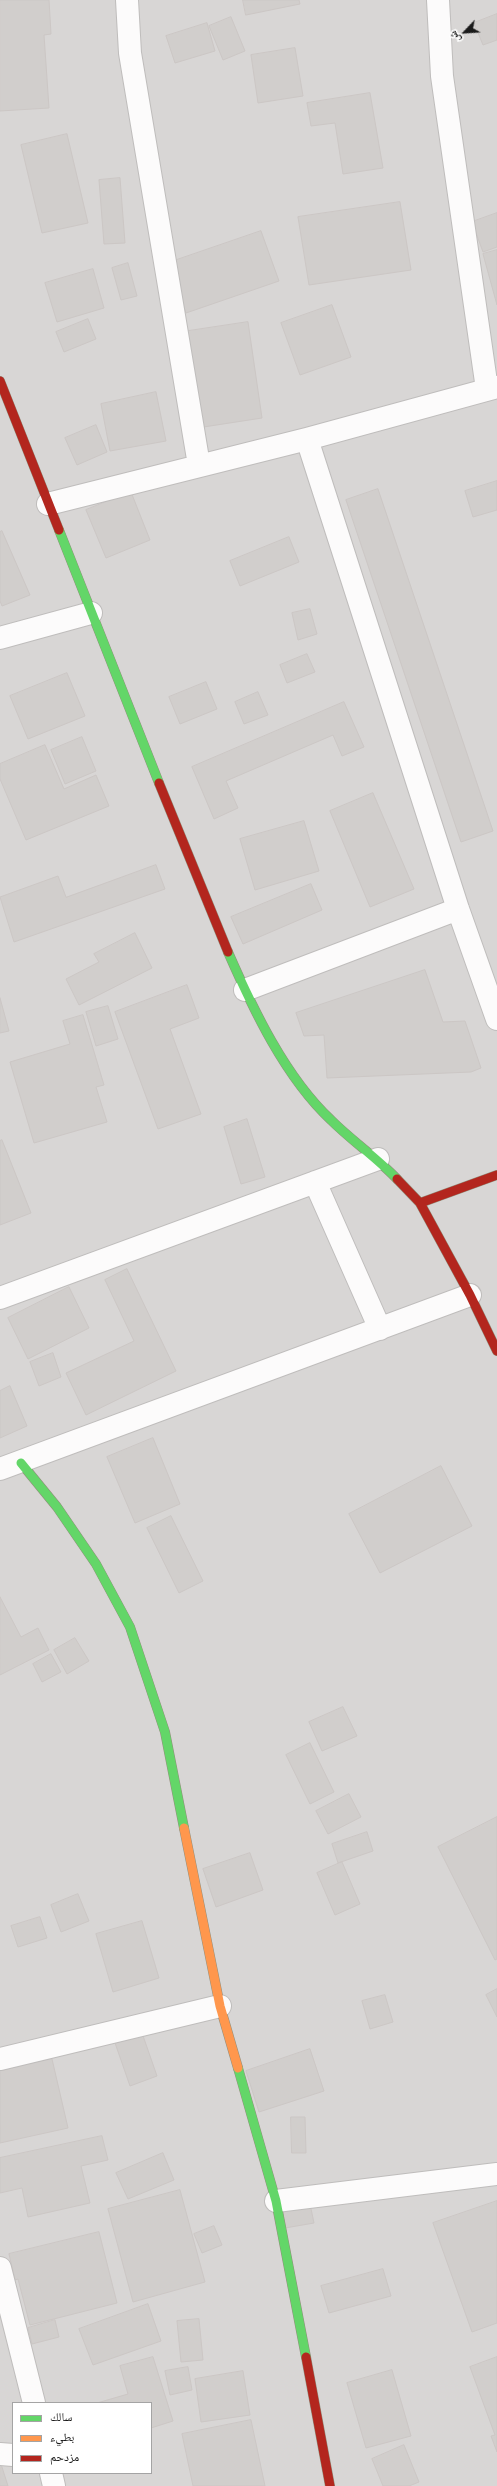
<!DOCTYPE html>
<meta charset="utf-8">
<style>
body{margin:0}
#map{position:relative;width:497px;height:2486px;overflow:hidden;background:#e9e6e3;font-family:"PT Sans","Noto Naskh Arabic",sans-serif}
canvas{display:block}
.legend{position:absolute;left:12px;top:2402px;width:140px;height:72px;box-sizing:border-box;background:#fff;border:1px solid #a4a4a4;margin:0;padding:5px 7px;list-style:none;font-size:12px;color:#1b1b1b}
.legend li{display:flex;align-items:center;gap:8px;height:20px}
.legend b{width:20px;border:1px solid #a4a4a4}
.north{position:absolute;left:445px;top:12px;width:40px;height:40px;-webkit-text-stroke:3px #fff;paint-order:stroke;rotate:245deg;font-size:11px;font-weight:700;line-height:16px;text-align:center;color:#1b1b1b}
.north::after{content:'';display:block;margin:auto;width:14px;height:18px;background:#1b1b1b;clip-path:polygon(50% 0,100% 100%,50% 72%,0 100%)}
</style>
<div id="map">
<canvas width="497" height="2486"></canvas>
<ul class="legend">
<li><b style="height:5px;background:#63d668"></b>سالك</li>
<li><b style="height:5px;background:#ff974d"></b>بطيء</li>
<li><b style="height:5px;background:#b3261e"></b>مزدحم</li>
</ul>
<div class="north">ش</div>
</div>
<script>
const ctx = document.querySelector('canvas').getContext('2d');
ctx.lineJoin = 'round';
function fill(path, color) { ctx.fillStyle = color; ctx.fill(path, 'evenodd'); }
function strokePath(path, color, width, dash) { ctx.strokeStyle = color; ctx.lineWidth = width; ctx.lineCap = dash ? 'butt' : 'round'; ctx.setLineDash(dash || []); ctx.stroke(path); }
fill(new Path2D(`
 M 0,0 L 497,0 L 497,2486 L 0,2486 ZM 13,2403 L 151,2403 L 151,2473 L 13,2473 Z`), '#d8d6d5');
const building = new Path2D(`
 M 0,0 L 49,0 L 51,34 L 44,35 L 49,108 L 0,111 Z
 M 243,0 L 299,0 L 300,4 L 246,15 Z
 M 497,14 L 497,40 L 483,45 L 474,23 Z
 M 231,17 L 245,51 L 223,60 L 209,26 Z
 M 207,23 L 215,51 L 175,63 L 166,36 Z
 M 295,48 L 303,96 L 258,103 L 251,55 Z
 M 370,93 L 383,168 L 343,174 L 335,123 L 311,126 L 307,103 Z
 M 67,134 L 88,223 L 42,233 L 21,145 Z
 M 120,178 L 125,243 L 104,244 L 99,180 Z
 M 400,202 L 411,270 L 309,285 L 298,217 Z
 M 497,213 L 497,247 L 483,252 L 472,222 Z
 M 261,231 L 279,281 L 186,313 L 168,263 Z
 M 497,250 L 497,305 L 483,254 Z
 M 128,263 L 137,296 L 121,300 L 112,268 Z
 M 93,269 L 104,308 L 57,322 L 45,283 Z
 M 332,305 L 351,357 L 300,375 L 281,323 Z
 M 88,319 L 96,339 L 64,352 L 56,332 Z
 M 248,322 L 262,418 L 197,428 L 182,332 Z
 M 156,392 L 166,441 L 110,451 L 101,404 Z
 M 96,425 L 107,452 L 77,465 L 65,438 Z
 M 497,481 L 497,510 L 473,517 L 465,491 Z
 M 378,489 L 493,831 L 461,842 L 346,500 Z
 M 131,492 L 150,540 L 106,558 L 86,510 Z
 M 2,531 L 30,595 L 2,606 L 0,601 L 0,532 Z
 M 289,537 L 299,562 L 240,586 L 230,561 Z
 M 310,609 L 317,634 L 298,640 L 292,613 Z
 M 307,654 L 315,672 L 287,683 L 280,665 Z
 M 67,673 L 85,716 L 28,739 L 10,696 Z
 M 206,682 L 217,709 L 180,724 L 169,697 Z
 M 258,692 L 268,715 L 244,724 L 235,702 Z
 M 344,702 L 364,747 L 342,756 L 333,735 L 226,781 L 238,808 L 214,819 L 192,767 Z
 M 82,737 L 96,771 L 65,784 L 51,750 Z
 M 45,745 L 64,789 L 96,775 L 109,806 L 26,840 L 0,779 L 0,764 Z
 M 373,793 L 414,889 L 370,907 L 330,811 Z
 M 304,821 L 319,871 L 255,890 L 240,839 Z
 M 156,865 L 165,889 L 14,942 L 0,897 L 58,876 L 66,897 Z
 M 311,884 L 322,910 L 243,944 L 231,917 Z
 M 135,933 L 152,968 L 79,1005 L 66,979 L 99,962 L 94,954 Z
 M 425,970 L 443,1022 L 465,1021 L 481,1068 L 471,1072 L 327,1078 L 324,1035 L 304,1036 L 296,1013 Z
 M 187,985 L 199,1018 L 170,1029 L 201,1114 L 158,1129 L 115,1012 Z
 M 0,998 L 9,1031 L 0,1033 Z
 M 108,1006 L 118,1039 L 96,1046 L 86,1012 Z
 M 83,1015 L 104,1085 L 96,1087 L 107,1122 L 34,1143 L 10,1062 L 70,1044 L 63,1021 Z
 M 247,1119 L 265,1177 L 241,1184 L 224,1127 Z
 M 2,1140 L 31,1213 L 0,1225 L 0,1141 Z
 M 127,1269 L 176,1371 L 86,1415 L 66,1373 L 134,1341 L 105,1280 Z
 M 69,1287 L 89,1328 L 28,1359 L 8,1318 Z
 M 53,1353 L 61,1377 L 39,1386 L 30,1362 Z
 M 10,1386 L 27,1426 L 0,1438 L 0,1391 Z
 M 153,1438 L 180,1504 L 135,1523 L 107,1457 Z
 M 441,1466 L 472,1526 L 380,1573 L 349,1514 Z
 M 171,1516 L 203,1581 L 179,1593 L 147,1528 Z
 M 0,1597 L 21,1637 L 38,1628 L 49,1650 L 0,1675 Z
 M 75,1638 L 89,1661 L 67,1674 L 54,1650 Z
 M 51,1654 L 61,1672 L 42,1682 L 33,1664 Z
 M 343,1707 L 357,1736 L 322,1751 L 309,1722 Z
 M 310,1743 L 334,1792 L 310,1804 L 286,1755 Z
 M 349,1794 L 361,1817 L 328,1834 L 316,1811 Z
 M 497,1817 L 497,1959 L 495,1960 L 438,1847 Z
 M 367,1832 L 373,1851 L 338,1863 L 332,1844 Z
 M 250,1853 L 263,1890 L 216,1907 L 203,1869 Z
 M 342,1862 L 360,1904 L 335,1915 L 317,1873 Z
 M 78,1894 L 89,1921 L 61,1932 L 51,1905 Z
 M 40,1917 L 47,1938 L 18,1947 L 11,1926 Z
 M 142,1921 L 159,1978 L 113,1992 L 96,1934 Z
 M 497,1989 L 497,2017 L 486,1995 Z
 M 385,1995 L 393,2022 L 370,2029 L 362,2001 Z
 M 141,2030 L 157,2076 L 130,2086 L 114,2040 Z
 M 310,2049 L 324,2091 L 259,2112 L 246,2071 Z
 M 52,2059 L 68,2128 L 0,2143 L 0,2071 Z
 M 291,2117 L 305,2117 L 306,2153 L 292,2153 Z
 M 102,2136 L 108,2160 L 81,2166 L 90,2203 L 28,2217 L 22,2188 L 0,2193 L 0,2158 Z
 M 163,2153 L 174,2180 L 128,2199 L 116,2173 Z
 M 180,2190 L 205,2282 L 133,2302 L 108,2209 Z
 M 497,2201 L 497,2323 L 472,2332 L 433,2223 Z
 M 310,2204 L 314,2223 L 285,2228 L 282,2209 Z
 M 214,2226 L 222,2245 L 202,2253 L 194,2234 Z
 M 99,2232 L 117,2303 L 30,2325 L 18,2279 L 15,2280 L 9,2254 Z
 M 383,2269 L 391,2296 L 329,2313 L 321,2286 Z
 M 148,2304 L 161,2341 L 93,2365 L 79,2329 Z
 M 199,2319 L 203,2360 L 181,2362 L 177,2321 Z
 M 55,2320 L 59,2337 L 32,2344 L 28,2328 Z
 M 153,2357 L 173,2421 L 151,2428 L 151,2403 L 97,2403 L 128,2394 L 120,2366 Z
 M 497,2357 L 497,2452 L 491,2436 L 495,2435 L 470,2367 Z
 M 188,2367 L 192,2390 L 170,2395 L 165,2371 Z
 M 392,2370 L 411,2436 L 366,2448 L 347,2383 Z
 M 243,2371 L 250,2415 L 201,2422 L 195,2379 Z
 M 251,2420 L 265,2486 L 193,2486 L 182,2434 Z
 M 404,2445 L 419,2482 L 409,2486 L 383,2486 L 372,2459 Z
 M 0,2464 L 1,2464 L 8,2486 L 0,2486 Z`);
fill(building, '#d1cecc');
strokePath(building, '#ccc7c5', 1);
const street = new Path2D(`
 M 127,0 L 130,53 L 199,465
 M 438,0 L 442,76 L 487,389
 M 307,439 L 458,909 L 497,1019
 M 48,504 L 307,439 L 497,387
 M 0,638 L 91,613
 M 245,990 L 458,909
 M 315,1182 L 380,1329
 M 0,1298 L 378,1159
 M 0,1469 L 470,1295
 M 0,2059 L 220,2006
 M 276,2201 L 497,2174
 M 0,2268 L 34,2403
 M 0,2454 L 13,2455
 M 51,2473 L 54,2486`);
const fast = new Path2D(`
 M 59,530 L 159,783
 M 228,952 C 253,1009 285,1077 331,1120 C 352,1141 376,1157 397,1179
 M 21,1463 L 57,1507 L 96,1564 L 130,1627 L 165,1732 L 184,1828
 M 238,2068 L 276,2201 L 306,2357`);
const slow = new Path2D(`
 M 184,1828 L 220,2006 L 238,2068`);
const jam = new Path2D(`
 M 0,381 L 59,530
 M 159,783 L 228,952
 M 397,1179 L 420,1203 L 470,1295 L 497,1351
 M 420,1203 L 497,1175
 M 306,2357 L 330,2486`);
strokePath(street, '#bfbdbc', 24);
strokePath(fast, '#928f7c', 10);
strokePath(slow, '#928f7c', 10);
strokePath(jam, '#928f7c', 10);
strokePath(street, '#fcfbfb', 22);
strokePath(fast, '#63d668', 9);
strokePath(slow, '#ff974d', 9);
strokePath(jam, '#b3261e', 9);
</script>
